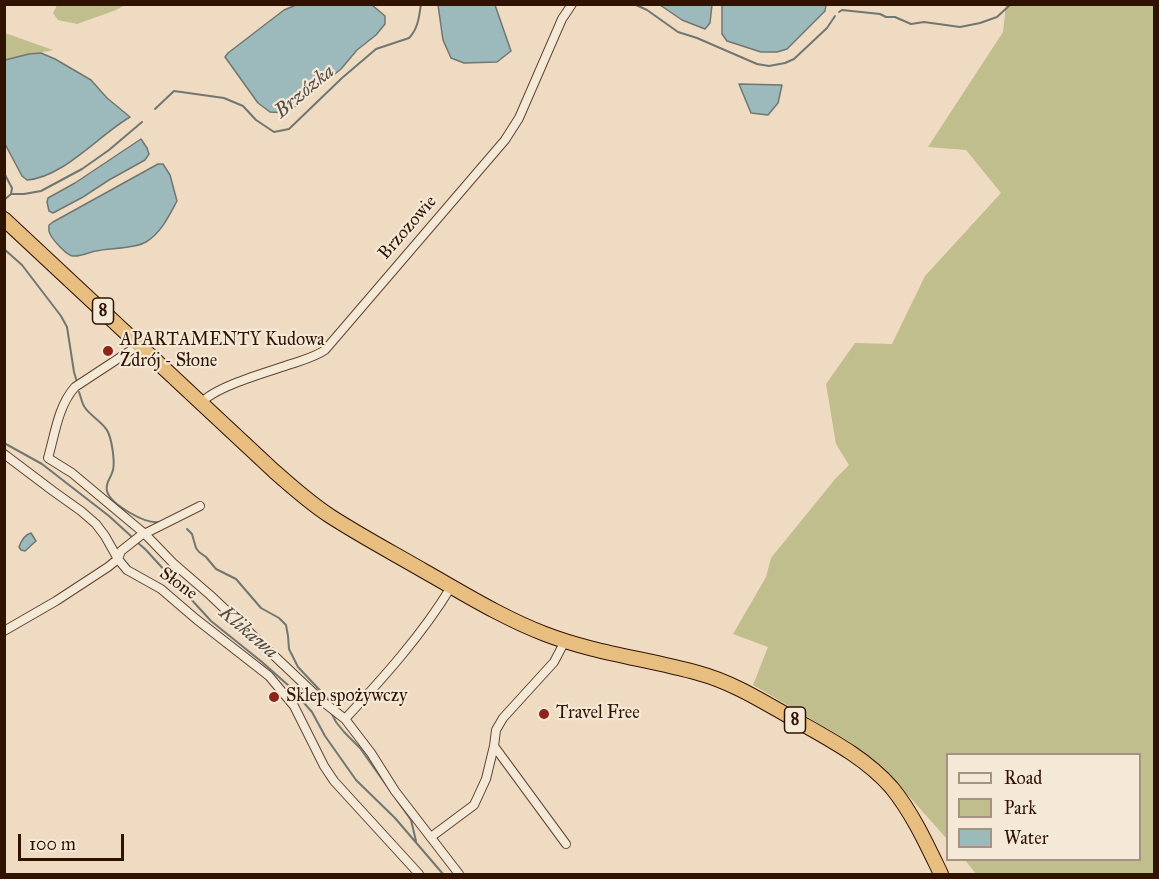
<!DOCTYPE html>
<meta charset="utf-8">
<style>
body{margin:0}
#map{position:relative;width:1159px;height:879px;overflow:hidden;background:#eedbc1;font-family:"IM FELL Great Primer",serif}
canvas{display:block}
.frame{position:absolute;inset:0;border:6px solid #301201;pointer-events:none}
.legend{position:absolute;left:946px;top:753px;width:195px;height:108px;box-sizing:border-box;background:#f4e8d7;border:2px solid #a69281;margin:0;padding:8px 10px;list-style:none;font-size:18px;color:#301201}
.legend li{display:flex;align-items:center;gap:12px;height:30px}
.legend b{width:30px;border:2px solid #a69281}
.scale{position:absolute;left:18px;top:834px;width:106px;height:27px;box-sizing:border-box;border:3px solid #301201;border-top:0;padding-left:8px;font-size:18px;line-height:21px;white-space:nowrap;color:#301201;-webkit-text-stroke:4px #f4e8d7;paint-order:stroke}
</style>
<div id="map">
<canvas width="1159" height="879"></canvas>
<div class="frame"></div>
<ul class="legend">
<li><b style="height:8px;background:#f4e8d7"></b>Road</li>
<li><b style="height:16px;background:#c0be8d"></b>Park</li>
<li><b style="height:16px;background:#9cb9bc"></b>Water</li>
</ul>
<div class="scale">100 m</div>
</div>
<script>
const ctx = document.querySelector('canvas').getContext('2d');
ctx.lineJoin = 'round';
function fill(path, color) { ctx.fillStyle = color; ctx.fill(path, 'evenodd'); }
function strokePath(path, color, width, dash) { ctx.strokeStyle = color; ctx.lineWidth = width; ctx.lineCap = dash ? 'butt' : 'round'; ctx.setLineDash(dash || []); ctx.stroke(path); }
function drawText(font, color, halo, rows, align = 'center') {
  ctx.font = font + ' "IM FELL Great Primer",serif'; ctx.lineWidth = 4.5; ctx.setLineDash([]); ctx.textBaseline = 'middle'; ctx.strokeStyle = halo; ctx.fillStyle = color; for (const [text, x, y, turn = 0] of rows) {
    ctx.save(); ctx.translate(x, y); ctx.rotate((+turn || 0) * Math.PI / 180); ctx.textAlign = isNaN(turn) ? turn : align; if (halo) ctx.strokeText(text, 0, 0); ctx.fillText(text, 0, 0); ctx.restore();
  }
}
fill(new Path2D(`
 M 57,5 L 57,4 L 125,5 L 116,10 L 77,24 L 58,20 L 53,13 Z
 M 1006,5 L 1154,5 L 1154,874 L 976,874 L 965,860 L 1140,860 L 1140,754 L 948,754 L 947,839 L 882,766 L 847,740 L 753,685 L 768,647 L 733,634 L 766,577 L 771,558 L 836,478 L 849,465 L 836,444 L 826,384 L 855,343 L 892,344 L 925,276 L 1001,193 L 966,150 L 928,147 L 1003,32 Z
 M 5,33 L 53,50 L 5,60 Z`), '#c0be8d');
const water = new Path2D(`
 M 296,5 L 372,5 L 385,16 L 385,24 L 376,35 L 357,50 L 341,69 L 287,113 L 270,112 L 258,103 L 225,57 L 228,53 L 284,10 Z
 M 438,5 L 495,5 L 511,51 L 497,62 L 464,63 L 451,58 L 443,40 Z
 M 660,5 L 712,5 L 710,23 L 705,29 L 682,20 Z
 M 722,5 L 722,4 L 826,5 L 825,11 L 787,49 L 777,52 L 761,52 L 727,41 L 722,34 Z
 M 41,53 L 55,59 L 91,80 L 107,98 L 130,117 C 99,135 64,177 27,180 L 22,176 L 5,144 L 5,60 L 29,54 Z
 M 739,84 L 782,85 L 778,103 L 768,115 L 751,113 Z
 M 141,139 L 147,148 L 149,154 L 145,160 L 109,180 L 83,197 L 53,213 L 49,211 L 47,202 L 48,198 L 75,183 Z
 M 158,164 L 163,164 L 170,175 L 177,201 C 169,216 161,233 146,242 C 134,249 110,248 96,251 C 89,252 81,257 73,256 C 67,256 53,240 50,234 C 48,231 49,229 49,225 L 53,222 Z
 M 31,533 L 36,541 L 25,551 L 21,550 L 19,547 C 21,541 24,535 31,533 Z`);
fill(water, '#9cb9bc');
strokePath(water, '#717671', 1.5);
strokePath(new Path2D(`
 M 634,4 L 647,10 L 678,32 L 697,38 L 757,64 L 769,66 L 785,63 L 794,59 L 827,28 L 835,16
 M 839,12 L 842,10 L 880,14 L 886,17 L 895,17 L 911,24 L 924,22 L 960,27 L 980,23 L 997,17 L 1011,4
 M 155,109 L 174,91 L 224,98 L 243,106 L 256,120 L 274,132 L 289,129 L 342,78 L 376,49 L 409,38 C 418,29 419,17 421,4
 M 4,173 L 12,188 L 11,194
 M 11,194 L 24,194 L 41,191 L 82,169 L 109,150 L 142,122
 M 4,200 L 11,194
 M 4,249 L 22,265 L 61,316 L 67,327 L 74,372 L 77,382
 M 79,392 C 81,397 82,405 86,409 C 92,417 104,423 108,432 C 112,441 116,465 112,473 C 110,479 105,483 107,491 C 110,504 146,525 160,522
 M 4,443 L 42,464 L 109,516 L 132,537
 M 187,529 L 192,534 L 196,548 L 199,552 L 206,557 L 216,569 L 236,579 L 261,608 L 279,618 L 286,625 L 288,636 L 289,649 L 298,667 L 329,700
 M 136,541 L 146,550 L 211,621 L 262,662 L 289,686 L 312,712 L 325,736 L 356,780 L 395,818 L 443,874
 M 331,712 L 336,722 L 344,732 L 360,748 L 411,820 L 416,841`), '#717671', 2);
const minor = new Path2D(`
 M 139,345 L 75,387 C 58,406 55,434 48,458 L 72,473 L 145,534 L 173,563 L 210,595 L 322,701 L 345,719 L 371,753 L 395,791 L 459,874
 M 201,403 C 216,386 268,372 291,364 C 303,360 315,357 325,350 L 505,140 L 519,118 L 562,19 L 572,4
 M 4,454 L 53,491 L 81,511 L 96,524 L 105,536 L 118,559 L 127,570 L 161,589 L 196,619 L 269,676 L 294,706 L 324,766 L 334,781 L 419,874
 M 4,631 L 56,601 L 108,567 L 118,559 L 121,551 L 140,536 L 200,506
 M 345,719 C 383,678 422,635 451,587
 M 494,746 L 566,844
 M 431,837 L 474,805 L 486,779 L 494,746 L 496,730 L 503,718 L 554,662 L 565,641`);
const trunk = new Path2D(`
 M 4,219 L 274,471 C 292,487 310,503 330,516 C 361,536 393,553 424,571 C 463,593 503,618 545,634 C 594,653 648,659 698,673 C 732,682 762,701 792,718 C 827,738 865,757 892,788 C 913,814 927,845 941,874`);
strokePath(minor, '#604431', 10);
strokePath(trunk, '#301201', 16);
strokePath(minor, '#f4e8d7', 8);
strokePath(trunk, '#e7be80', 14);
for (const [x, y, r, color] of [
 [108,351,6,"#8f2418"],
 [274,697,6,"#8f2418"],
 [544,714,6,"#8f2418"]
]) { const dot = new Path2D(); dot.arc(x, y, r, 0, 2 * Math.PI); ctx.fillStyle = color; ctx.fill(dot); strokePath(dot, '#f4e8d7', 2); }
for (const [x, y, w] of [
 [103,311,21],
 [795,720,21]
]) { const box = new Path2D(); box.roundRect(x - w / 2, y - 13, w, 26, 4.5); ctx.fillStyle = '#f4e8d7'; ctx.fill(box); strokePath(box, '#301201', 1.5); }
drawText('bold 16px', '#301201', null, [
 ["8",103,311],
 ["8",795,720]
]);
drawText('18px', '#301201', '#f4e8d7', [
 ["Brzozowie",408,228,-49],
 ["Słone",178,584,36]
]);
drawText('18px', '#301201', '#f4e8d7', [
 ["APARTAMENTY Kudowa",120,341],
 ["Zdrój - Słone",120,362],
 ["Sklep spożywczy",286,697],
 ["Travel Free",556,714]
], 'left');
drawText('italic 20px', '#564c42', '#f4e8d7', [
 ["Brzózka",305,92,-40],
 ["Klikawa",248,633,40]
]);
</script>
